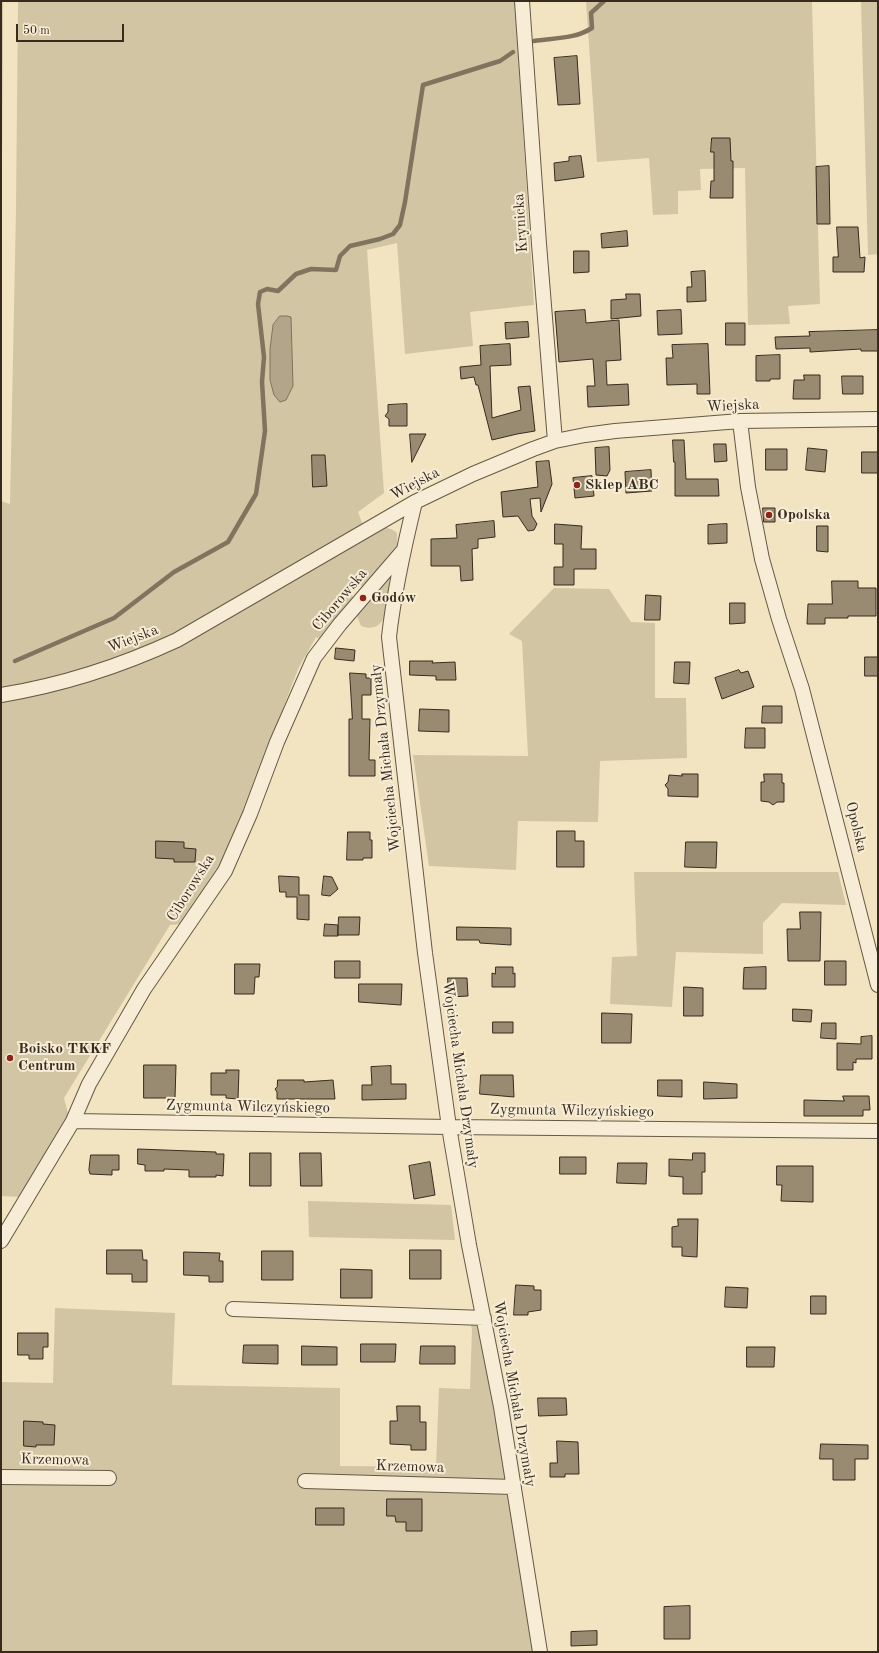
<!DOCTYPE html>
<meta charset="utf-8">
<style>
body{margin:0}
#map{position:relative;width:879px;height:1653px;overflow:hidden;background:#f2e4c0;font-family:"Old Standard TT",serif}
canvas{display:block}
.frame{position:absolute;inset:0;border:2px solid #362b1d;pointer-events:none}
.scale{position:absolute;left:16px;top:24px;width:108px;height:18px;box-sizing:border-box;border:2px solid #362b1d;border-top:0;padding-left:5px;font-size:12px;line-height:14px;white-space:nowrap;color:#362b1d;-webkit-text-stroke:3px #f7edd6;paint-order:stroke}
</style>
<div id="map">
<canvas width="879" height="1653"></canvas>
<div class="frame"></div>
<div class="scale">50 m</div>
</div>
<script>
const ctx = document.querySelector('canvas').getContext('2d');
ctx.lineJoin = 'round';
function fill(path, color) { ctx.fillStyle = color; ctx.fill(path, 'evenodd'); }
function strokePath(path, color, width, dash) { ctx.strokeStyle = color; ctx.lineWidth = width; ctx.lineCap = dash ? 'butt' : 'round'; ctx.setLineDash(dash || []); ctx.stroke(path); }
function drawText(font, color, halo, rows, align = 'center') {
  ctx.font = font + ' "Old Standard TT",serif'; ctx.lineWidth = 4; ctx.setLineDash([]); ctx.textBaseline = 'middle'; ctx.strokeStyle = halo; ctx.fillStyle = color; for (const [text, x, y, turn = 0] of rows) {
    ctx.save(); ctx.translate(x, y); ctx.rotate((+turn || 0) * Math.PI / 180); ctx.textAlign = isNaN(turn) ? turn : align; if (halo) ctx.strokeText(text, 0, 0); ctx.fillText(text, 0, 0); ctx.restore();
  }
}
fill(new Path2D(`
 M 1,1 L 3,1 L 3,38 L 1,289 Z
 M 18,1 L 515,1 L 534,305 L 470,312 L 473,346 L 405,354 L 397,243 L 367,250 L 384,493 L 358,512 L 367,536 C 378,530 386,523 397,533 L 397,545 L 363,587 L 358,583 L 350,594 L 354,598 L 319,639 L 316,637 L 298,669 L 236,832 L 221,864 L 183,924 L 170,925 L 64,1098 L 69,1117 L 21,1197 L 1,1196 L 1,501 L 10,504 L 16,210 Z
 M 586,1 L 812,1 L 820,304 L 788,306 L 790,324 L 748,325 L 745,168 L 700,169 L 701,190 L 678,191 L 678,214 L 653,215 L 649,158 L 597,162 Z
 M 861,1 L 878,1 L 878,254 L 868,255 Z
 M 390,575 C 388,594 391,637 361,626 L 357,616 Z
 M 554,588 L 609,589 L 631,622 L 655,623 L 655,698 L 686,698 L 687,758 L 600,761 L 598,822 L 518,821 L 516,870 L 429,866 L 413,755 L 528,756 L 522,641 L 509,634 Z
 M 634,872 L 838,872 L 846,905 L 782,903 L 763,923 L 763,954 L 676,952 L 672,1007 L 610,1004 L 612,957 L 637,956 Z
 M 308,1201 L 451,1205 L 455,1240 L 309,1237 Z
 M 55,1308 L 175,1313 L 172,1385 L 340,1388 L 340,1466 L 436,1467 L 439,1388 L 470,1389 L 472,1329 L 470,1322 L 475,1322 L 480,1329 L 484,1342 L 535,1652 L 1,1652 L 1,1382 L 53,1383 Z`), '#d2c5a4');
const water = new Path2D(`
 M 280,316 L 287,316 L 291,317 L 293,386 L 286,400 L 280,402 L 274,395 L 270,380 L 270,349 L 273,325 Z`);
fill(water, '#b2a589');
strokePath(water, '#80745e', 1);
strokePath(new Path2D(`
 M 534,41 C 554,38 575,39 592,28 L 591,13 L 604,1
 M 15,661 L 114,618 L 174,572 L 228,542 L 256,494 L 265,431 L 262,382 L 264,357 L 258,304 L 260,292 L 267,289 L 278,291 L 296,274 L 311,269 L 336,270 L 340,256 L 350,246 L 380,239 L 393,234 L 400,225 L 405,202 L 423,85 L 500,61 L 513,52`), '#80745e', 4.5);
const building = new Path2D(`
 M 577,56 L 580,104 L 558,105 L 554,58 Z
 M 712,138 L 730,138 L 731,161 L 733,161 L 733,198 L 710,198 L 711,181 L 714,181 L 714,152 L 711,152 Z
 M 581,156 L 584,177 L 555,181 L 554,163 L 569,161 L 569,157 Z
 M 829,166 L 830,224 L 817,224 L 816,167 Z
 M 837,227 L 858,227 L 860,258 L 865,257 L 864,272 L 833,272 L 833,257 L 838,257 Z
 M 627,231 L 628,246 L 602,248 L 601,234 Z
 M 574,251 L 589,251 L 589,272 L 574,273 Z
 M 705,271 L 706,301 L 687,302 L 687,287 L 692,287 L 691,272 Z
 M 626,294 L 640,294 L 641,316 L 611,319 L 611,300 L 626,299 Z
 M 585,310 L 586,323 L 619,320 L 621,360 L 606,361 L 607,385 L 628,384 L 629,405 L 588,407 L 587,386 L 595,386 L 593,359 L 559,362 L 555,312 Z
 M 681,310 L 682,334 L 658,335 L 657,311 Z
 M 528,322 L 529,337 L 506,339 L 505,323 Z
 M 726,323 L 745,323 L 745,345 L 726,345 Z
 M 878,330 L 878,351 L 861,351 L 861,349 L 810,352 L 810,348 L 776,349 L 775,337 L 810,336 L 809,332 Z
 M 510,344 L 511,365 L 490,366 L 492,418 L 521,410 L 518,387 L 530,386 L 535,431 L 517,434 L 492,440 L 478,385 L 476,385 L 474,377 L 461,379 L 460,367 L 481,365 L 480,346 Z
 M 708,344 L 710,394 L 697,394 L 697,384 L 667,385 L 666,358 L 673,358 L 672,345 Z
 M 780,355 L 780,379 L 770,379 L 770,381 L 756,381 L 756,356 Z
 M 804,375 L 820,375 L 820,399 L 793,399 L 794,380 L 804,380 Z
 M 842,376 L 863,376 L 863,394 L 843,394 Z
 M 407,404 L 407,426 L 389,426 L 389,419 L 385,416 L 388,412 L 388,405 Z
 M 410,434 L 426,434 L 412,462 Z
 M 673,440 L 684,440 L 686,479 L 718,479 L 719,496 L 675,496 L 675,462 L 674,462 Z
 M 714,444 L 726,444 L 727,461 L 715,462 Z
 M 609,447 L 610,470 L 607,476 L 596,475 L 595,448 Z
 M 808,448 L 827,450 L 825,472 L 806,470 Z
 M 766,449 L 787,449 L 787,470 L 766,470 Z
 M 862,452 L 878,452 L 878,473 L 862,473 Z
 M 312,455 L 325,455 L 327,486 L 313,487 Z
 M 549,461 L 552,484 L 541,512 L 540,498 L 530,499 L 532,516 L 537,524 L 534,530 L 528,531 L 518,516 L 503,517 L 501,492 L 538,487 L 536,462 Z
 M 651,470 L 652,491 L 626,493 L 625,472 Z
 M 592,476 L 594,496 L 575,498 L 573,478 Z
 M 763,508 L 775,508 L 775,522 L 764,522 Z
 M 494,521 L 495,537 L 478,539 L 478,548 L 472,549 L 473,580 L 461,581 L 460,566 L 431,566 L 431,539 L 457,538 L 456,525 Z
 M 555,524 L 582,526 L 581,549 L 596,549 L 596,569 L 574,569 L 574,585 L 554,585 L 554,567 L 563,567 L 563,544 L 555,544 Z
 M 727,524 L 727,543 L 708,544 L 708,525 Z
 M 817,526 L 828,526 L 828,552 L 817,551 Z
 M 832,581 L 858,581 L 858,588 L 876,588 L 876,616 L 848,616 L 848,618 L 825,618 L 825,624 L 807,624 L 808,604 L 832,604 Z
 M 646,595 L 661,596 L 660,620 L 645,620 Z
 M 730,603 L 745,603 L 745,623 L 730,624 Z
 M 336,648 L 355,650 L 354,661 L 335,659 Z
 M 865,657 L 878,657 L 878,676 L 865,676 Z
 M 410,661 L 433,661 L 432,663 L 455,662 L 456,680 L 436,680 L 436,676 L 410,675 Z
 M 675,662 L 690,662 L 689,684 L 674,683 Z
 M 739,670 L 741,673 L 748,671 L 754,687 L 722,699 L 715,678 Z
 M 350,673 L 366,674 L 366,678 L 371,678 L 371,695 L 362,695 L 362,719 L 370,719 L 369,760 L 375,760 L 375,776 L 349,776 L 349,719 L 352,719 Z
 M 763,706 L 782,706 L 782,723 L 762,723 Z
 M 420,709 L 449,710 L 449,732 L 419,731 Z
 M 746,728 L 765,728 L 765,748 L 745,748 Z
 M 682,774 L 698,774 L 698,797 L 668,796 L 668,789 L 665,785 L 668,782 L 669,775 L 682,776 Z
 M 764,774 L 782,774 L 782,783 L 784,783 L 784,802 L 777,802 L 773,805 L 769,802 L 761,801 L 761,782 L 764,782 Z
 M 557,831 L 575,831 L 575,841 L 584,841 L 584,867 L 557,867 Z
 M 348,832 L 370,832 L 370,840 L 372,840 L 372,858 L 363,858 L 363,860 L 347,860 Z
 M 156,841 L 184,842 L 184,848 L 196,849 L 195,862 L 174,862 L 174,859 L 156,858 Z
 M 686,842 L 717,842 L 716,868 L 685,867 Z
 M 279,876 L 299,877 L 299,895 L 309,895 L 309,920 L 297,919 L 297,897 L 286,897 L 286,892 L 280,892 Z
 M 324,876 L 332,877 L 338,889 L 330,896 L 322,895 Z
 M 800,912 L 821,912 L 820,961 L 788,961 L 787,929 L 800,929 Z
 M 339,917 L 360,917 L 359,935 L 338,935 Z
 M 325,924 L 338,925 L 338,936 L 324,936 Z
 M 457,927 L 511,928 L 511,945 L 480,943 L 479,940 L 457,940 Z
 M 335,961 L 360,961 L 360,978 L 335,978 Z
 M 825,961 L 846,961 L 846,985 L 825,985 Z
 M 235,964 L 260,964 L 259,977 L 255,977 L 254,994 L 235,994 Z
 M 496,967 L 513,967 L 513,974 L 515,973 L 515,987 L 492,987 L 492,973 L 495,974 Z
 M 766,967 L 766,989 L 743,989 L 744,968 Z
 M 448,978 L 467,978 L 468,996 L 449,997 Z
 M 359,984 L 402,984 L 401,1005 L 359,1002 Z
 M 684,987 L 703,988 L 703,1016 L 684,1016 Z
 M 793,1009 L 812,1010 L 811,1022 L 793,1021 Z
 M 602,1013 L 632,1014 L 631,1043 L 602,1043 Z
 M 493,1022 L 513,1022 L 513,1033 L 493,1033 Z
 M 822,1023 L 836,1023 L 836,1039 L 821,1038 Z
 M 872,1036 L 872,1059 L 856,1059 L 856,1063 L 853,1062 L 853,1070 L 837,1070 L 837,1043 L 861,1044 L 861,1037 Z
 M 144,1065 L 176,1065 L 175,1098 L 144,1098 Z
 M 391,1066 L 391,1084 L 406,1084 L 406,1099 L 362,1100 L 362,1085 L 372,1085 L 371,1067 Z
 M 226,1070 L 239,1070 L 238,1099 L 226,1098 L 226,1095 L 211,1095 L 211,1073 L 226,1073 Z
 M 481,1075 L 513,1075 L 514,1097 L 480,1094 Z
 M 278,1080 L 304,1080 L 304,1082 L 333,1080 L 335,1099 L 277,1099 L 277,1092 L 275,1089 L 277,1087 Z
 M 658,1080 L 682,1080 L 682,1097 L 658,1096 Z
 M 704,1082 L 737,1084 L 737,1098 L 704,1099 Z
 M 843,1096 L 869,1096 L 870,1110 L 863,1110 L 863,1116 L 804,1116 L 804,1100 L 844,1101 Z
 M 138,1149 L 216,1152 L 216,1154 L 224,1154 L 223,1176 L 216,1175 L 216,1177 L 189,1177 L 189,1170 L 164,1169 L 164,1171 L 145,1171 L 145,1165 L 138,1164 Z
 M 250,1153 L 271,1153 L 271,1186 L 250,1186 Z
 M 300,1153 L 321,1153 L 322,1186 L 301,1186 Z
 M 693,1153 L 705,1153 L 705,1172 L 702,1172 L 702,1194 L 683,1194 L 683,1177 L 669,1176 L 669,1159 L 692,1160 Z
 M 91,1155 L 119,1155 L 119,1170 L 112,1170 L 112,1175 L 90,1174 L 89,1170 Z
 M 560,1157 L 586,1157 L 586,1174 L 560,1174 Z
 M 430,1162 L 435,1195 L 414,1199 L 409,1166 Z
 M 618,1163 L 647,1163 L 646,1184 L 617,1183 Z
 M 777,1166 L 813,1166 L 813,1202 L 781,1201 L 782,1185 L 777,1185 Z
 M 678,1219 L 698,1219 L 697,1257 L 682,1256 L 682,1247 L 672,1247 L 672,1227 L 678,1226 Z
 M 107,1250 L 142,1250 L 143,1260 L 147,1260 L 147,1282 L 132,1282 L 132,1274 L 107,1274 Z
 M 410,1250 L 441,1250 L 441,1279 L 410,1279 Z
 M 262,1251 L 293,1251 L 293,1280 L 262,1280 Z
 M 184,1252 L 220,1253 L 219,1261 L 223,1261 L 223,1282 L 209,1282 L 209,1276 L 184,1275 Z
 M 341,1269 L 372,1270 L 372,1298 L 341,1298 Z
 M 516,1285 L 534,1286 L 534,1290 L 541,1290 L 541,1310 L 528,1312 L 528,1315 L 514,1315 Z
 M 726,1287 L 748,1288 L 747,1308 L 725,1307 Z
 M 811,1296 L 826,1296 L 826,1314 L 811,1314 Z
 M 18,1333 L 48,1333 L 48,1347 L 43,1347 L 43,1359 L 29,1359 L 29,1355 L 18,1355 Z
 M 361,1344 L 396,1344 L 395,1362 L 361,1362 Z
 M 244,1345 L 278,1345 L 278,1364 L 243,1363 Z
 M 302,1346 L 337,1347 L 337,1365 L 302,1365 Z
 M 421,1346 L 455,1346 L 455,1364 L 420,1364 Z
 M 747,1347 L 775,1347 L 774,1367 L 747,1367 Z
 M 538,1398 L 566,1398 L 567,1415 L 539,1416 Z
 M 397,1406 L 420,1406 L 420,1422 L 426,1422 L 426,1450 L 411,1450 L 411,1445 L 390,1444 L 390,1421 L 397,1421 Z
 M 24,1421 L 43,1422 L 43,1424 L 55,1425 L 54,1445 L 36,1445 L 36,1447 L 24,1446 Z
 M 557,1441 L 578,1442 L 579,1474 L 565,1474 L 565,1477 L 550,1477 L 550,1463 L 557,1463 Z
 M 821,1444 L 868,1445 L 868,1459 L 855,1459 L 855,1480 L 833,1480 L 833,1459 L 820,1459 Z
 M 387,1499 L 422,1499 L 422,1531 L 406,1531 L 406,1522 L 396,1522 L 395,1516 L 387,1516 Z
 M 316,1508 L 344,1508 L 344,1525 L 316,1525 Z
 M 690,1606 L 690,1639 L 664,1639 L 664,1607 Z
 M 597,1631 L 597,1645 L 571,1646 L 571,1632 Z`);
fill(building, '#988b72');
strokePath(building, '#362b1d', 1);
const minor = new Path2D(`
 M 522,1 L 539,244 L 555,441
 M 740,421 L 748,487 L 762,559 L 779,619 L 802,689 L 878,985
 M 415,502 C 404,547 394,591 389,637 L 425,953 L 449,1127 L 469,1245 L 501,1407 L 540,1652
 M 1,695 C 62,685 121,666 177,640 L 415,502 L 473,474 L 533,449 L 555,441 L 585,435 L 615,431 L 740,421 L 878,419
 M 73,1121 L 449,1127 L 878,1131
 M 1,1241 L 73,1121 L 89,1084 L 144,989 L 225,871 L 250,814 L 277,742 L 314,658 L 340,624 L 402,552
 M 233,1309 L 484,1318
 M 1,1477 L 109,1478
 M 305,1481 L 514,1487`);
strokePath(minor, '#655946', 16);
strokePath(minor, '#f7edd6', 14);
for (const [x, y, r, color] of [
 [577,485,4,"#8f2418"],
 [769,515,4,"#8f2418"],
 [363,598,4,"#8f2418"],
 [10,1058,4,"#8f2418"]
]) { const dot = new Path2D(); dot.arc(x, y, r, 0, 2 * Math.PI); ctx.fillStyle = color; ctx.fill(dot); strokePath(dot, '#f7edd6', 1.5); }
drawText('15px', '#362b1d', '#f7edd6', [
 ["Krynicka",521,223,-94],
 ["Wiejska",733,406,-3],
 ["Wiejska",415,484,-28],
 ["Ciborowska",340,600,-50],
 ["Wiejska",133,639,-21],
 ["Wojciecha Michała Drzymały",386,758,-96],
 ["Opolska",856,827,76],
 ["Ciborowska",191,888,-58],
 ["Wojciecha Michała Drzymały",460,1075,82],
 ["Zygmunta Wilczyńskiego",248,1107,1],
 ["Zygmunta Wilczyńskiego",572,1111,1],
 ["Wojciecha Michała Drzymały",514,1394,80],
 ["Krzemowa",55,1460,1],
 ["Krzemowa",410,1467,2]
]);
drawText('bold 15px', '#362b1d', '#f7edd6', [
 ["Sklep ABC",585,485],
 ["Opolska",777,515],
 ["Godów",371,598],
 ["Boisko TKKF",18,1049],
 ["Centrum",18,1066]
], 'left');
</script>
